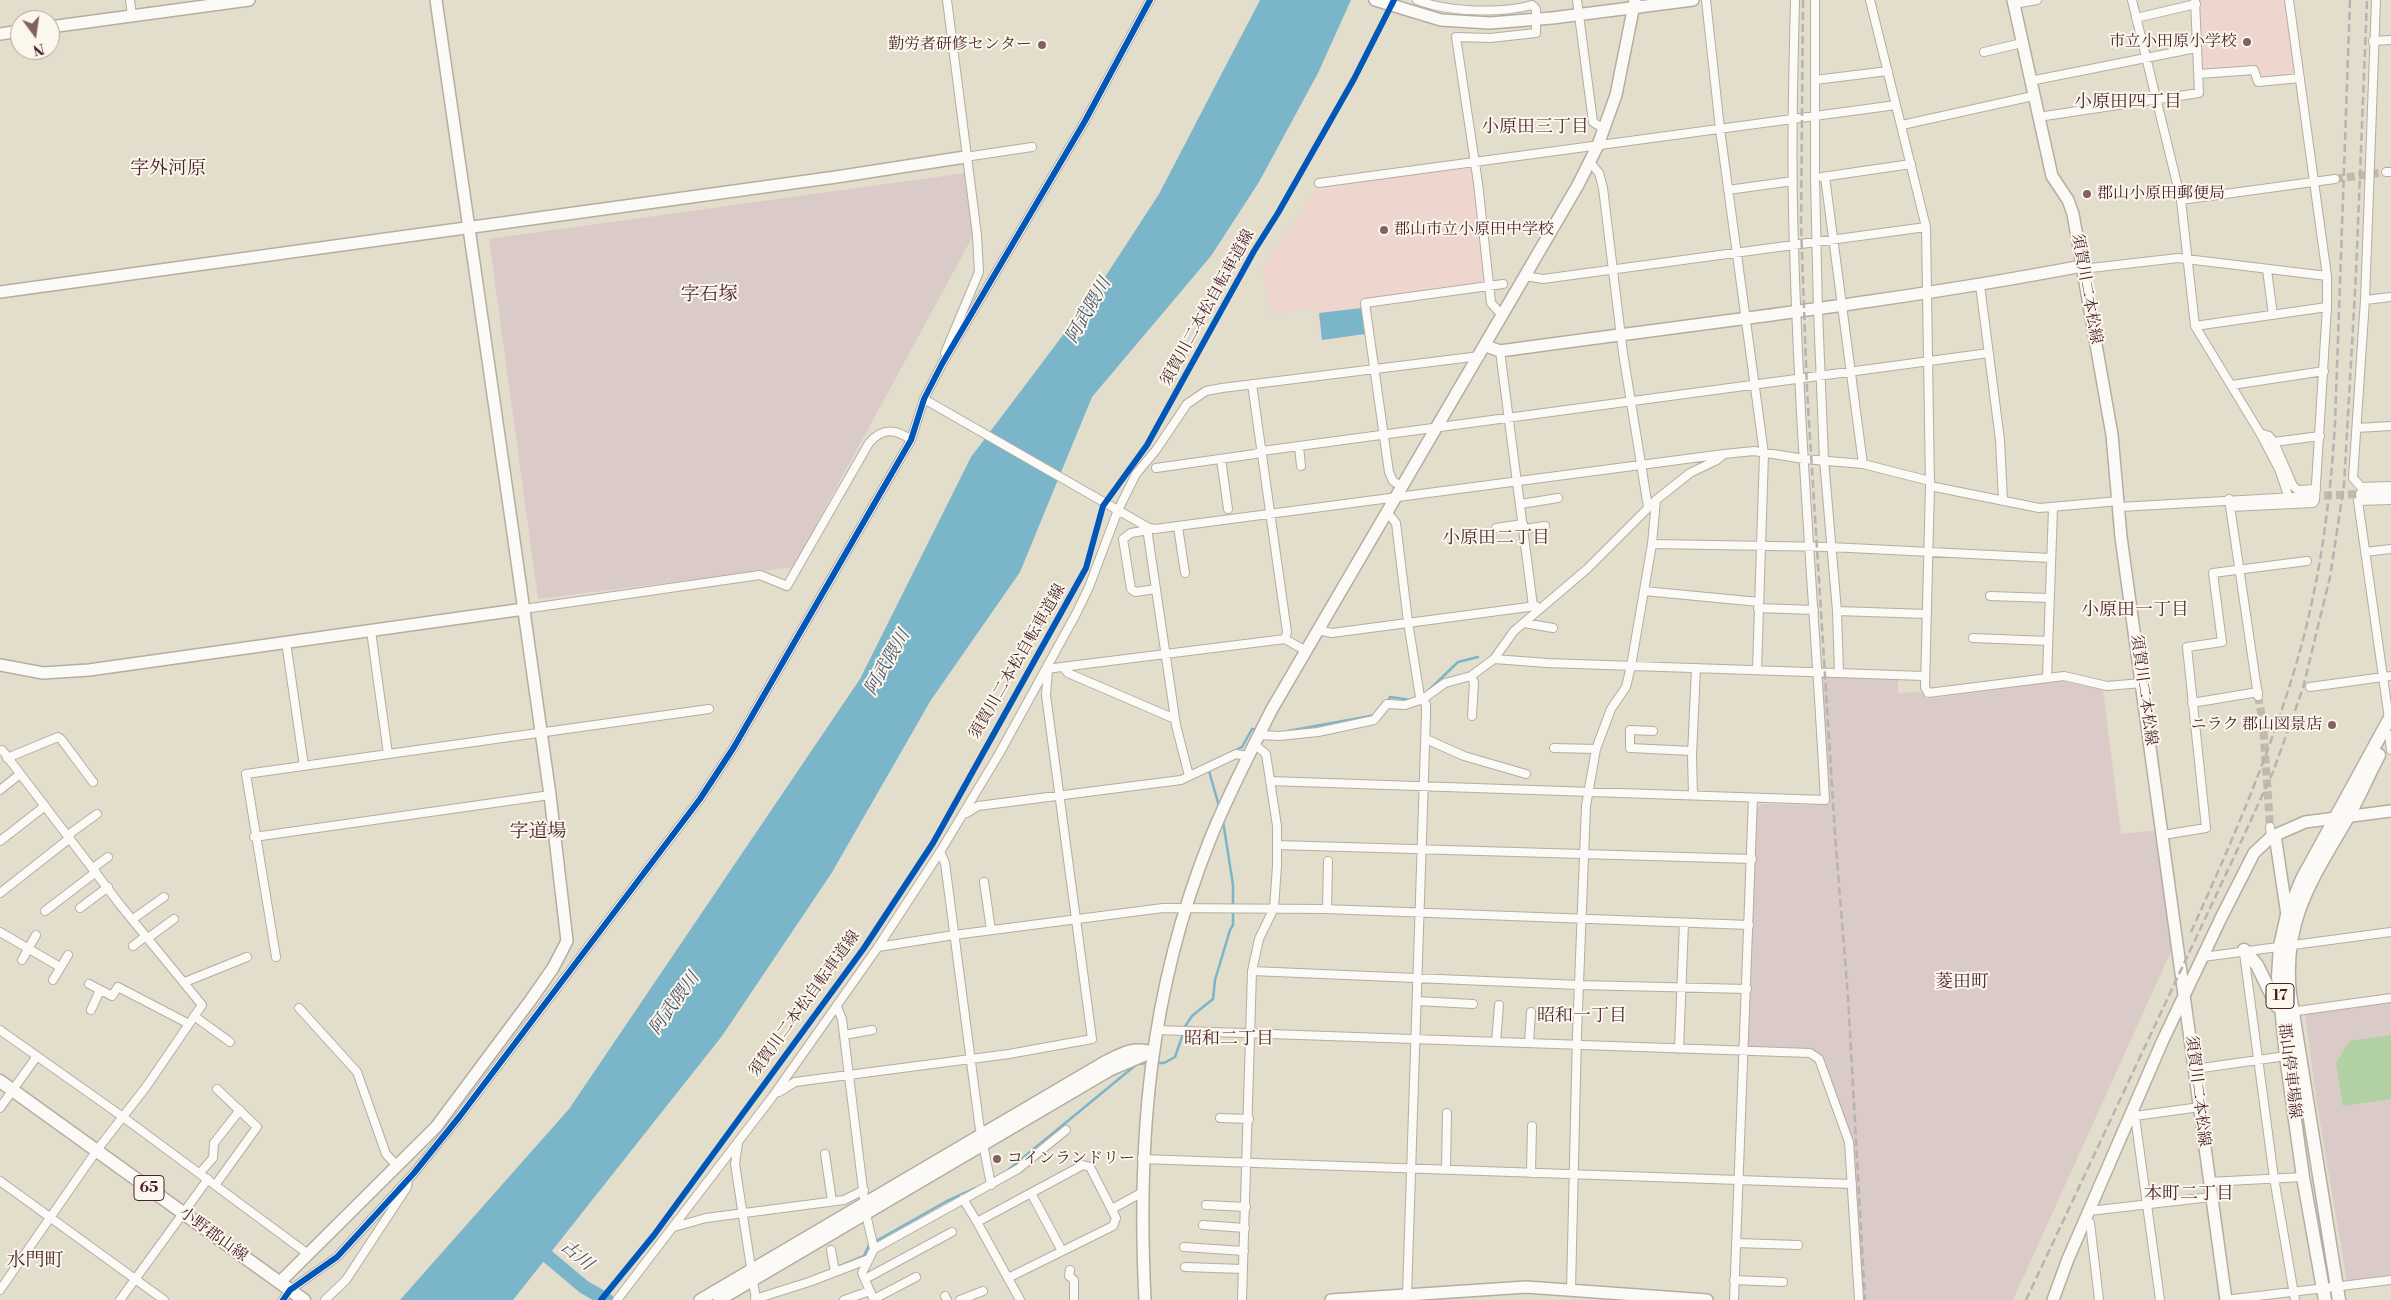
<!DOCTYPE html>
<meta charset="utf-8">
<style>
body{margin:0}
#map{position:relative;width:2391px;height:1300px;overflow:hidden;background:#e3ddcb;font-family:"Libre Bodoni",serif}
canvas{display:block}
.north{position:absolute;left:10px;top:10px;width:50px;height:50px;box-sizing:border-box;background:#fbf7ec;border:1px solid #b4a19f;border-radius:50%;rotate:166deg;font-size:14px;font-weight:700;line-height:20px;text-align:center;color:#4a1f2b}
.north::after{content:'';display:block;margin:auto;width:18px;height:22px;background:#806263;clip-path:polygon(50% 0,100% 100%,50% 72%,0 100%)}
</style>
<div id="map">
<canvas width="2391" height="1300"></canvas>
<div class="north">N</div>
</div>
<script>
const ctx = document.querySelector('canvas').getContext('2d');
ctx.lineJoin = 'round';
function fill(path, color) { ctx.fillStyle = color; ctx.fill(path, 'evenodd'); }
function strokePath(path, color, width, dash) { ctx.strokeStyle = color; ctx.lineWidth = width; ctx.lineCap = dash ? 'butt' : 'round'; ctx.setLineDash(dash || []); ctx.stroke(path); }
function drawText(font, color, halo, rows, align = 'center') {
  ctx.font = font + ' "Libre Bodoni","Noto Serif JP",serif'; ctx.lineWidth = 4; ctx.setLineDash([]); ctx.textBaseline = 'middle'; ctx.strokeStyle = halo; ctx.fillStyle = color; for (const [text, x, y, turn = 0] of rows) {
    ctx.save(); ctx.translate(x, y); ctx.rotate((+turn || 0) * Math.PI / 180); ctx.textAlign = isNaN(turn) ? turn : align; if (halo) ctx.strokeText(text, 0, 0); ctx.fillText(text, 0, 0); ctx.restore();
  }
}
fill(new Path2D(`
 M 2199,0 L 2287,0 L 2298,74 L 2295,77 L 2260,79 L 2258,68 L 2203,72 L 2201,70 L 2202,35 Z
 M 1473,166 L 1483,284 L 1362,301 L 1366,334 L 1321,341 L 1316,308 L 1271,314 L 1262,269 L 1317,190 Z`), '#eed5ce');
fill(new Path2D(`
 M 965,173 L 973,236 L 793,567 L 538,599 L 489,239 Z
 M 1822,675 L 1898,677 L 1898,693 L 1921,692 L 1926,699 L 2061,681 L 2103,690 L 2121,834 L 2158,830 L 2173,947 L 2013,1300 L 1862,1300 L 1851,1140 L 1823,1057 L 1810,1049 L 1748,1048 L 1757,808 L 1761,804 L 1824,805 L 1830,800 Z
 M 2391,1001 L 2391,1277 L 2347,1282 L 2316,1098 L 2305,1012 Z`), '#dacbc8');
fill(new Path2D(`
 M 2391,1035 L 2391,1099 L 2343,1106 L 2336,1063 L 2350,1041 Z`), '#b1d1a2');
fill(new Path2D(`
 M 1260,0 L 1351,0 L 1318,73 L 1259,182 L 1211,256 L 1092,397 L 1020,572 L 931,700 L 831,874 L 722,1036 L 513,1300 L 400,1300 L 569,1109 L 860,679 L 971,457 L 1094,294 L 1159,194 Z
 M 1362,308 L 1365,334 L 1322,340 L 1319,313 Z`), '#7ab5ca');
strokePath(new Path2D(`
 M 1427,692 L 1458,662 L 1478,657
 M 1387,703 L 1390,697 L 1411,700
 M 1288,731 L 1376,715
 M 1228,754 L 1242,747 L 1252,729 L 1258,730
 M 1219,806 L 1207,764 L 1223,756
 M 1184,1028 L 1192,1016 L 1213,999 L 1215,980 L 1230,930 L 1233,925 L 1233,885 L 1223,821
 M 1156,1063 L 1164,1063 L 1175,1057 L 1183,1034
 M 1007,1171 L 1137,1064 L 1148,1063
 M 840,1266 L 864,1256 L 869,1245 L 947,1201 L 976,1188`), '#7ab5ca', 2.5);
strokePath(new Path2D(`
 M 534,1245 L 584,1287 L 607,1300`), '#7ab5ca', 14);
strokePath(new Path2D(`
 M 2335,179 L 2386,172
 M 2312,496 L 2360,494
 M 2258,696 L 2263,723 L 2270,827`), '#c4b7ab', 8, [8, 4]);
const street = new Path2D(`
 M 130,0 L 132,16
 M 1417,0 C 1446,12 1501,14 1532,5 L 1536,9 L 1536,33 L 1490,38 L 1456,37 L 1478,183 L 1491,303 L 1502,315
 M 1577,0 L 1593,122 L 1604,129
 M 1706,0 L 1720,129 L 1764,454 L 1757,670
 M 1815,0 L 1815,178 L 1818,310 L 1824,460 L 1837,611 L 1839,673
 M 1870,0 L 1926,227 L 1930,486 L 1925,687 L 1928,693 L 2064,676 L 2107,686 L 2142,683
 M 2132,0 L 2181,200 L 2195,326 L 2260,433 L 2279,469 L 2289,498
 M 2376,0 L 2365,300 L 2353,478 L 2361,487 L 2391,486
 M 2014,4 L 2037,0
 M 2136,18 L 2196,4
 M 2373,41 L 2391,40
 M 1984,52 L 2022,43
 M 2199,74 L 2254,70 L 2258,82 L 2300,78
 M 1815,80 L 1888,71
 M 2030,81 L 2196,48
 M 2038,117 L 2199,93 L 2195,0
 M 1902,125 L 2033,96
 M 965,157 L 1032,147
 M 1589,161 L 1599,173 L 1603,188 L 1623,353 L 1648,507
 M 2386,172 L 2391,172
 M 1822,177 L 1911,164
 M 1825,177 L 1863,464
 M 1319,183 L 1896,105
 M 1728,190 L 1793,181
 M 2181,200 L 2335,179
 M 2082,269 L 2178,258 L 2327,276
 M 2267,270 L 2273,315
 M 1525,276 L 1543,279 L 1926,227
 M 1980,285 L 2000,440 L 2003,501
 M 2365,300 L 2391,297
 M 2195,326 L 2327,307
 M 1500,351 L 1533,606
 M 945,353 L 979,272 L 977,235 L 947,0
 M 1252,384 L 1287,632 L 1285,639
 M 2232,385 L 2324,371
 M 924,399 L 1149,528 L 1155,529 L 1724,454
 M 2357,428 L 2391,426
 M 2260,433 L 2269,436 L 2274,442 L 2293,486 L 2298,490 L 2316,489
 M 2274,442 L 2320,436
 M 1299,446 L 1301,466
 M 1221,459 L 1228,509
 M 1156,468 L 1255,454 L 1262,451 L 1989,353
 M 1930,486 L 2039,508 L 2119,501
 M 1402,487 L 1393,481 L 1389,472 L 1365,303 L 1503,284
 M 2360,494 L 2391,493
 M 2229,499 L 2258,696
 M 1521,504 L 1558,498
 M 2120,507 L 2312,496
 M 2230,507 L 2313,503 L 2315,500 L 2327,307 L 2327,276 L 2289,0
 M 1387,512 L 1396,523 L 1408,622 L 1420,697 L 1426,704 L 1426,715 L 1407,1295
 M 1178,527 L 1185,573
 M 1149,528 L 1148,535 L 1176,725 L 1189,776
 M 1496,528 L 1523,524
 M 1524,529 L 1545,526
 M 1148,530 L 1131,533 L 1123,539 L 1131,589 L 1135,592 L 1156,589
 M 1652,544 L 1830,547 L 2051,558
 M 2365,552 L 2391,549
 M 1644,591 L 1759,602
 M 1990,596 L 2049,598
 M 1758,608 L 1814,610
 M 524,609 L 760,575 L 787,586 L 869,443 C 882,428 895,428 911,440
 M 1837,611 L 1927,614
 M 1524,623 L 1553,628
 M 1318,630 L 1332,633 L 1536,606
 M 371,631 L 388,754
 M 1973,638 L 2048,641
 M 286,642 L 304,766
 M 1494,659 L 1547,663 L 1924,676
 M 1064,668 L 1068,673 L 1175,719
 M 1046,669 L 1285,639 L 1306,651
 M 1471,676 L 1474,682 L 1472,716
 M 2047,677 L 2053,509
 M 2310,687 L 2391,676
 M 2192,703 L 2258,692
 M 2389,719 L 2358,501 L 2391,500
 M 1653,731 L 1630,730 L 1630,748 L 1692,751
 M 1259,735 L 1279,736 L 1318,732 L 1374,720 L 1387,704 L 1405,705 L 1423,699 L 1445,683 L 1471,676 L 1494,659 L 1514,631 L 1587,569 L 1656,500 L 1690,473 L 1717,460 L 1724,454 L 1754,451 L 1804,459 L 1863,464 L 1930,481
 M 2389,735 L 2391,750
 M 1426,739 L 1464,756 L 1526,774
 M 1554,748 L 1596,749
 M 7,758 L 58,737 L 61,739 L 93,782
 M 1270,781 L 1825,800 C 1815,615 1799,431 1794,245 C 1791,164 1793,82 1795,0
 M 0,790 L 20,774
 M 1693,795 L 1692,755 L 1696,668
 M 967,813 L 978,806 L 1181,780 L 1236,754 L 1247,756
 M 2270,827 L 2271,837
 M 68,835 L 97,814
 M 2163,835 L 2206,828 L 2187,647 L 2222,642 L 2213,573 L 2307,561
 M 254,837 L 550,795
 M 0,841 L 45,806
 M 1277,845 L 1752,859
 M 940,852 L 945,863 L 979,1123 L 991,1185
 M 93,868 L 108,857
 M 984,882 L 991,930
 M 0,893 L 70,838
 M 80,908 L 108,887
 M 1327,909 L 1328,861
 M 45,911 L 96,872
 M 133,919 L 164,897
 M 0,932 L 60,967
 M 148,938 L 174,919
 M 133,946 L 146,936
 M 878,947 L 954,935 L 1163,908 L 1325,909 L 1749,925
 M 2244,953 L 2274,1178 L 2295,1300
 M 276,957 L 246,774 L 709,709
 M 2203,957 L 2391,932
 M 22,960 L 36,935
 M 1252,971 L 1579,985 L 1747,989
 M 53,980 L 68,955
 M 185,982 L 247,957
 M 89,984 L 112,996 L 118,987 L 189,1024
 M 1417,1001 L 1473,1004
 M 837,1007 L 842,1019 L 866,1214 L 874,1249 L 862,1273 L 874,1300
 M 299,1008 L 357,1072 L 386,1154 L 398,1167
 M 91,1010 L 100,990
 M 2290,1012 L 2391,998
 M 194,1016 L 230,1042
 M 0,1030 L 123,1117 L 308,1254
 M 1157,1030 L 1810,1053 L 1819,1059 L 1849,1142 L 1859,1300
 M 844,1035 L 872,1030
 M 1496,1042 L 1499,1005
 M 1529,1043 L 1531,1012
 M 1679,1049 L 1684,923
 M 2195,1069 L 2286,1056
 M 779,1092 L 795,1082 L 1009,1054 L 1092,1039 L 1046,695 L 1048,671
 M 0,1108 L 37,1056
 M 2134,1109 L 2160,1300
 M 2135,1116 L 2200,1107
 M 1220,1118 L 1249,1119
 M 738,1143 L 735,1164 L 756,1300
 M 825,1154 L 832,1201
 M 1142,1159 L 1852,1184
 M 1446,1169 L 1447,1113
 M 200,1173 L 213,1158 L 214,1143 L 240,1110
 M 1531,1173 L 1532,1126
 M 0,1181 L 164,1300
 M 2209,1182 L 2303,1177
 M 216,1184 L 257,1127 L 217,1089
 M 1031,1193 L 1062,1251
 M 963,1199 L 977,1222
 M 1206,1205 L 1246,1207
 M 1112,1209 L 1141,1193
 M 2089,1211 L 2211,1197
 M 2086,1218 L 2090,1223 L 2099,1300
 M 1203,1225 L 1245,1228
 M 674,1227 L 706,1218 L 844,1200 L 864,1190
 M 1736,1243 L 1798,1245
 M 1184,1247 L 1244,1251
 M 874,1249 L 1018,1169 L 1066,1130
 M 831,1250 L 835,1272
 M 1185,1267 L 1243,1269
 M 1070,1270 L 1069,1276 L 1074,1280 L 1074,1300
 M 1008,1278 L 1113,1226 L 1116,1218 L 1090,1167 L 1083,1165 L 977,1222 L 1020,1300
 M 865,1279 L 952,1232
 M 1734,1280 L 1783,1282
 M 0,1290 L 97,1150 L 146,1087 L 202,1005 L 121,906 L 2,750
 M 1571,1290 L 1577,1034 L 1586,806 L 1596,749 L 1611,709 L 1626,687 L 1631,666 L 1652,544 L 1656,500
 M 945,1296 L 947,1300
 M 755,1299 L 809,1282 L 869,1259
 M 874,1299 L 916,1277
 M 120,1300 L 208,1179
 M 283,1300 L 290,1290 L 337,1257 L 414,1173 L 460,1116 L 700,799 L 734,747 L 911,440 L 924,399 L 942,364 L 1085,121 L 1150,0
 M 325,1300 L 346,1280 L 407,1187 L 408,1180
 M 617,1300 L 773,1096 L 878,947 L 940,852 L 999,754 L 1076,614 L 1089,587 L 1118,510 L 1136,474 L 1156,450 L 1187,404 L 1206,391 L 1222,388 L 1480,356
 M 844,1300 L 870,1291
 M 960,1300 L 983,1291
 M 1242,1300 L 1252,971 L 1259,939 L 1274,908 L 1277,866 L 1277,826 L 1266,754 L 1254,744
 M 1734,1300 L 1753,798
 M 2225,1300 L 2391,1280`);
const secondary = new Path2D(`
 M 1375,0 L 1441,20 L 1490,23 L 1552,18 L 1693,0
 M 2013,0 L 2052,176 L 2068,200 L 2073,214 L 2112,435 L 2121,537 L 2226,1300
 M 50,27 L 249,0
 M 0,34 L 20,31
 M 0,292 L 836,177 L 965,157
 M 1486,346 L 1500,351 C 1694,324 1889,303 2082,266
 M 0,665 L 43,673 L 89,670 L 524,609
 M 2275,835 L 2287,915
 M 280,1282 L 436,1127 L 530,1001 L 553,968 L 567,941 L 550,795 L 512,526 L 436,0
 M 700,1300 L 1103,1063 C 1121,1054 1132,1046 1152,1052
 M 719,1300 L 1110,1070 L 1152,1052
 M 1145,1300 C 1137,1140 1149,993 1209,842 C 1227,796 1250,753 1272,709 L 1578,185 L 1598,145 L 1616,95 L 1635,0
 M 1331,1300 L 1526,1287 L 1707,1300
 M 2053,1300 L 2068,1259 L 2163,1040 L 2221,918 L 2254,853 L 2271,837 L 2305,822 L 2391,811`);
const primary = new Path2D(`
 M 2244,950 L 2257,965 L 2277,1006
 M 0,1081 L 304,1300
 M 2325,1300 L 2303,1177 L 2286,1056 L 2278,977 L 2280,946 L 2287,915 L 2302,879 L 2391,716
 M 2339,1300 L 2290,994 C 2282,919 2313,878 2348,817 C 2359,797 2368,776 2379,755`);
strokePath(street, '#b5ada3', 10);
strokePath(secondary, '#b5ada3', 14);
strokePath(primary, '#b5ada3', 15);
strokePath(street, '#fbfaf7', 8);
strokePath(secondary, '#fbfaf7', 11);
strokePath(primary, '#fbfaf7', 12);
strokePath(new Path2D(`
 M 1803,0 L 1801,225 L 1807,390 L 1835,834 L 1848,997 L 1865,1300
 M 2191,932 C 2230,846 2268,759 2295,668 C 2319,588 2330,506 2335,424 L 2350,0
 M 2026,1300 L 2234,857 L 2273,772 L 2303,688 L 2330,577 L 2344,485 L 2356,274 L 2367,0`), '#b8b2b2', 2.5, [8, 4]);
strokePath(new Path2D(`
 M 283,1300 L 290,1290 L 337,1257 L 414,1173 L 460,1116 L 700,799 L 734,747 L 911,440 L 924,399 L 942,364 L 1085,121 L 1150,0
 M 601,1300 L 654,1235 L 864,948 L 933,843 L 1086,568 L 1103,506 L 1147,445 L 1254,251 L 1278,213 L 1354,79 L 1394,0`), '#0057b8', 6);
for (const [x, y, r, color] of [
 [2247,42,5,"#806263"],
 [1042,45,5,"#806263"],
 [2087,194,5,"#806263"],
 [1384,230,5,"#806263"],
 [2332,725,5,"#806263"],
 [997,1159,5,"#806263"]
]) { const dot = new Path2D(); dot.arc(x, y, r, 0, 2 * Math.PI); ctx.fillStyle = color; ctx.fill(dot); strokePath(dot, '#fbf7ec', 2); }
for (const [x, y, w] of [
 [2280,996,28],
 [149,1188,30]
]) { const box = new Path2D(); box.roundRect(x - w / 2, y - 12.5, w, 25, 4); ctx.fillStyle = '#fbf7ec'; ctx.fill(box); strokePath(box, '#4a1f2b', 1); }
drawText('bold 15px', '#4a1f2b', null, [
 ["17",2280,996],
 ["65",149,1188]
]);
drawText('16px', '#4a1f2b', '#fbf7ec', [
 ["市立小田原小学校",2237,42],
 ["勤労者研修センター",1032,45],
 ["郡山小原田郵便局",2097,194,"left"],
 ["郡山市立小原田中学校",1394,230,"left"],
 ["ニラク 郡山図景店",2322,725],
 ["コインランドリー",1007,1159,"left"]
], 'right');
drawText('16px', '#4a1f2b', '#fbf7ec', [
 ["須賀川二本松線",2086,289,80],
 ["須賀川二本松自転車道線",1208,308,-61],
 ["須賀川二本松自転車道線",1018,662,-60],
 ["須賀川二本松線",2143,690,82],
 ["須賀川二本松自転車道線",805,1004,-54],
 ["郡山停車場線",2289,1071,83],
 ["須賀川二本松線",2197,1091,83],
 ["小野郡山線",213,1235,36]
]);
drawText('18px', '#4a1f2b', '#fbf7ec', [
 ["小原田四丁目",2128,103],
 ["小原田三丁目",1535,128],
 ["小原田二丁目",1496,539],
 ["小原田一丁目",2135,611],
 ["菱田町",1962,983],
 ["昭和一丁目",1582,1017],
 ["昭和二丁目",1229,1040],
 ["本町二丁目",2189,1195]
]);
drawText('italic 18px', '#4b546b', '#fbf7ec', [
 ["阿武隈川",1089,311,-60],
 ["阿武隈川",888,663,-60],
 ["阿武隈川",675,1004,-54],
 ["古川",576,1256,40]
]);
drawText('19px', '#4a1f2b', '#fbf7ec', [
 ["字外河原",168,169],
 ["字石塚",709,295],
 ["字道場",538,832],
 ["水門町",35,1261]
]);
</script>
